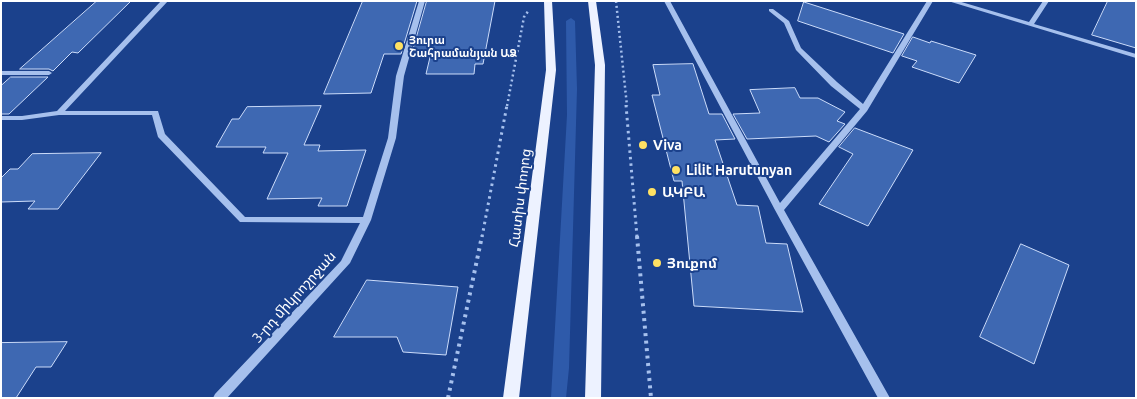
<!DOCTYPE html>
<meta charset="utf-8">
<style>
body{margin:0}
#map{position:relative;width:1137px;height:399px;overflow:hidden;background:#1b418c;font-family:Ubuntu,sans-serif}
canvas{display:block}
.frame{position:absolute;inset:0;border:2px solid #fff;pointer-events:none}
</style>
<div id="map">
<canvas width="1137" height="399"></canvas>
<div class="frame"></div>
</div>
<script>
const ctx = document.querySelector('canvas').getContext('2d');
ctx.lineJoin = 'round';
function fill(path, color) { ctx.fillStyle = color; ctx.fill(path, 'evenodd'); }
function strokePath(path, color, width, dash) { ctx.strokeStyle = color; ctx.lineWidth = width; ctx.lineCap = dash ? 'butt' : 'round'; ctx.setLineDash(dash || []); ctx.stroke(path); }
function drawText(font, color, halo, rows, align = 'center') {
  ctx.font = font + ' Ubuntu,"Noto Sans Armenian",sans-serif'; ctx.lineWidth = 4; ctx.setLineDash([]); ctx.textBaseline = 'middle'; ctx.strokeStyle = halo; ctx.fillStyle = color; for (const [text, x, y, turn = 0] of rows) {
    ctx.save(); ctx.translate(x, y); ctx.rotate((+turn || 0) * Math.PI / 180); ctx.textAlign = isNaN(turn) ? turn : align; if (halo) ctx.strokeText(text, 0, 0); ctx.fillText(text, 0, 0); ctx.restore();
  }
}
fill(new Path2D(`
 M 571,18 L 575,21 L 577,89 L 569,368 L 566,398 L 551,398 L 567,115 L 566,21 Z`), '#2e5aaa');
const building = new Path2D(`
 M 97,1 L 131,1 L 78,53 L 72,52 L 53,71 L 49,69 L 20,69 Z
 M 363,1 L 417,1 L 401,54 L 384,54 L 371,93 L 324,94 Z
 M 427,1 L 495,1 L 483,64 L 475,64 L 474,74 L 426,74 L 431,53 L 412,54 Z
 M 1108,1 L 1136,1 L 1136,48 L 1092,35 Z
 M 804,2 L 904,34 L 893,53 L 798,21 Z
 M 913,37 L 930,43 L 931,41 L 976,55 L 959,83 L 912,67 L 917,61 L 902,56 Z
 M 693,64 L 709,114 L 722,114 L 735,139 L 715,140 L 737,205 L 758,206 L 766,243 L 787,244 L 803,312 L 694,306 L 682,181 L 674,181 L 652,95 L 660,95 L 653,65 Z
 M 11,77 L 48,77 L 9,114 L 1,114 L 1,86 Z
 M 795,88 L 800,98 L 818,98 L 845,112 L 837,121 L 845,124 L 829,142 L 816,136 L 747,139 L 733,114 L 760,113 L 750,90 Z
 M 321,106 L 304,145 L 320,145 L 318,151 L 366,150 L 347,206 L 318,206 L 322,198 L 267,199 L 288,153 L 263,153 L 266,147 L 216,147 L 232,119 L 239,119 L 247,107 Z
 M 855,128 L 913,150 L 868,226 L 819,204 L 853,154 L 839,147 Z
 M 101,153 L 58,209 L 28,209 L 35,201 L 1,202 L 1,178 L 10,169 L 18,169 L 32,154 Z
 M 1021,244 L 1069,265 L 1034,364 L 980,337 Z
 M 367,280 L 458,287 L 446,355 L 403,352 L 397,337 L 334,337 Z
 M 67,342 L 51,367 L 36,367 L 16,398 L 1,398 L 1,343 Z`);
fill(building, '#3e68b2');
strokePath(building, '#ccdcfa', 1);
strokePath(new Path2D(`
 M 616,1 L 627,106
 M 507,106 L 524,17 L 529,10`), '#a6c0ed', 2.5, [2, 3]);
strokePath(new Path2D(`
 M 626,105 L 637,237
 M 482,237 L 507,105`), '#a6c0ed', 3, [2.5, 4]);
strokePath(new Path2D(`
 M 637,236 L 651,398
 M 448,398 L 482,236`), '#a6c0ed', 4, [3, 4.5]);
fill(new Path2D(`
 M 161,1 L 168,1 L 65,111 L 158,111 L 165,134 L 245,217 L 363,217 L 388,138 L 396,76 L 419,1 L 425,1 L 404,76 L 396,138 L 371,220 L 350,263 L 227,398 L 213,398 L 215,394 L 341,261 L 360,223 L 240,222 L 158,137 L 152,115 L 59,115 L 22,120 L 1,120 L 1,116 L 22,116 L 57,111 Z
 M 664,1 L 670,1 L 780,203 L 860,109 L 831,86 L 796,50 L 784,23 L 769,11 L 769,9 L 773,9 L 789,21 L 801,48 L 837,82 L 863,104 L 927,1 L 933,1 L 867,111 L 784,210 L 890,398 L 878,398 L 775,210 Z
 M 948,1 L 958,1 L 1029,22 L 1043,1 L 1049,1 L 1034,24 L 1136,54 L 1136,58 Z
 M 1,71 L 49,71 L 52,73 L 49,75 L 1,75 Z`), '#a6c0ed');
fill(new Path2D(`
 M 544,1 L 552,1 L 556,70 L 519,398 L 503,398 L 546,70 Z
 M 588,1 L 596,1 L 605,65 L 601,398 L 585,398 L 595,65 Z`), '#edf2ff');
for (const [x, y, r, color] of [
 [399,46,5,"#ffe163"],
 [643,145,5,"#ffe163"],
 [676,170,5,"#ffe163"],
 [652,192,5,"#ffe163"],
 [657,263,5,"#ffe163"]
]) { const dot = new Path2D(); dot.arc(x, y, r, 0, 2 * Math.PI); ctx.fillStyle = color; ctx.fill(dot); strokePath(dot, '#1b418c', 2); }
drawText('bold 11px', '#fff', '#1b418c', [
 ["Յուրա",409,40],
 ["Շահրամանյան ԱՁ",409,53]
], 'left');
drawText('bold 14px', '#fff', '#1b418c', [
 ["Viva",653,145],
 ["Lilit Harutunyan",686,170],
 ["ԱԿԲԱ",662,192],
 ["Յուքոմ",667,263]
], 'left');
drawText('14px', '#fff', '#1b418c', [
 ["Հատիս փողոց",520,198,-83],
 ["3-րդ միկրոշրջան",294,297,-48]
]);
</script>
